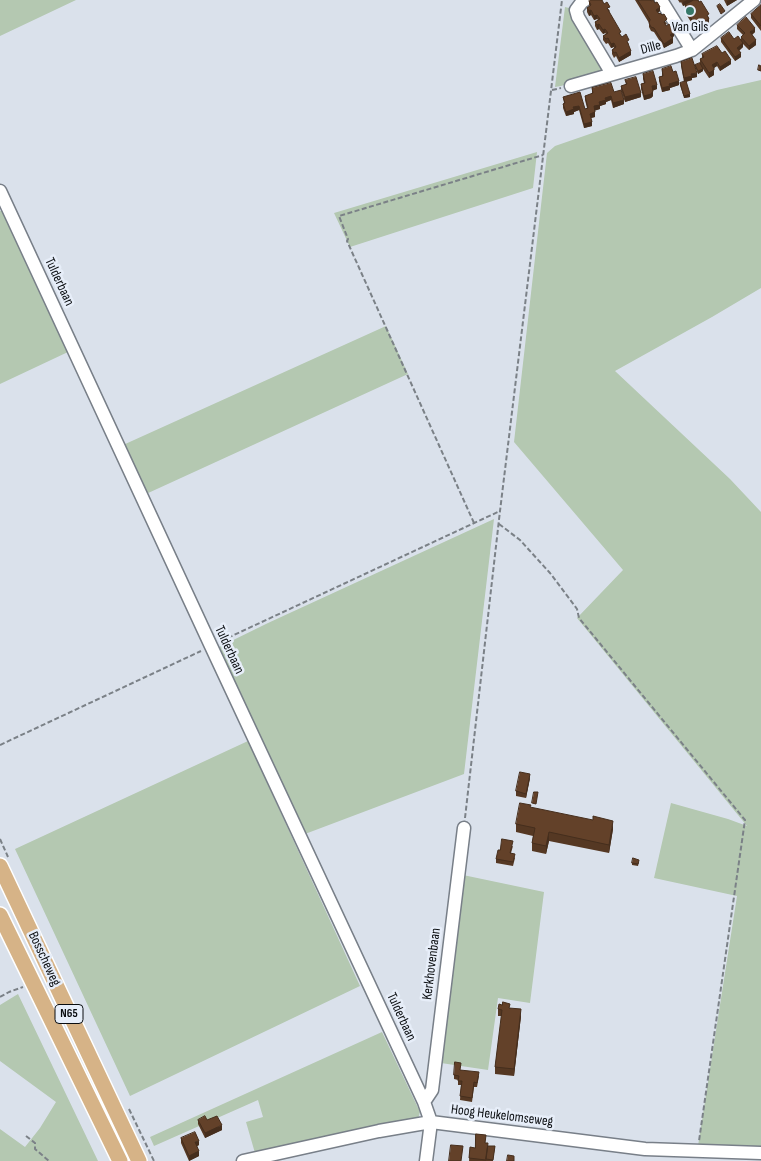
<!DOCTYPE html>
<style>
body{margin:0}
canvas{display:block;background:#dae1eb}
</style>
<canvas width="761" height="1161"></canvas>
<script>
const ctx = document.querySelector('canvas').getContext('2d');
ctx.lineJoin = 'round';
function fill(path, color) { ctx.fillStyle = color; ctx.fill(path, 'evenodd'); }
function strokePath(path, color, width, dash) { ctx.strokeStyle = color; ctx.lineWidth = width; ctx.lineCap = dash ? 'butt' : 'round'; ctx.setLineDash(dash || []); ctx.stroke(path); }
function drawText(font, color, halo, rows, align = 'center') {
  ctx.font = font + ' "Sofia Sans Condensed",sans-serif'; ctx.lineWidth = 5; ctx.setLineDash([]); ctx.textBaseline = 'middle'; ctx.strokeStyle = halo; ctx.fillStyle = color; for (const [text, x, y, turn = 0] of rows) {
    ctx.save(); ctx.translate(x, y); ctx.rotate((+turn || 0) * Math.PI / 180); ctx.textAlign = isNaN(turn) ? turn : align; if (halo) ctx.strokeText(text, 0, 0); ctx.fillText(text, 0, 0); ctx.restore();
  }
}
fill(new Path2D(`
 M 0,0 L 76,0 L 0,36 Z
 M 565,7 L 573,9 L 603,70 L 600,74 L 561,86 L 555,87 Z
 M 761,80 L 761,288 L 712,317 L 615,371 L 730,479 L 761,512 L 761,1148 L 698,1146 L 737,896 L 654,878 L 671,803 L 728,819 L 747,826 L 577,618 L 623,570 L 514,442 L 547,153 L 555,146 L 717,90 Z
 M 537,152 L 533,188 L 350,247 L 334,213 Z
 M 3,210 L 68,352 L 0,384 L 0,211 Z
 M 386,326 L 408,374 L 146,494 L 123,445 Z
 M 494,519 L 464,774 L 305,834 L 217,648 L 268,623 Z
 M 248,741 L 360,986 L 130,1096 L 15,849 Z
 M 463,875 L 544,892 L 530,1003 L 498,998 L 488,1070 L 441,1063 Z
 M 18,994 L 98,1161 L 0,1161 L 0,1129 L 25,1147 L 40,1128 L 56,1102 L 0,1061 L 0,1005 Z
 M 382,1032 L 420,1112 L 418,1119 L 255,1153 L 246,1122 L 263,1117 L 258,1100 L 154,1146 L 150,1137 Z`), '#b4c8b1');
const minor = new Path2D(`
 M 585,0 L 582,2 L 576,10 L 578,17 L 612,74
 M 661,0 L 692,50
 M 571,86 L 676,56 L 692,50 L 754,0
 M 0,191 L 211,646 L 424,1102 L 431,1122 L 426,1161
 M 424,1102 L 432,1090 L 464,828
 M 243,1161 L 379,1131 L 431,1122 L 645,1149 L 761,1153`);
const major = new Path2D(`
 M 0,866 L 139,1161
 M 0,915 L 120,1161`);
strokePath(minor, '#787f88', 15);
strokePath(major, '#fff', 18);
strokePath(new Path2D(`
 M 552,90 L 561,88
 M 474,523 L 347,241 L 348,239 L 339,216 L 543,155
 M 499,524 L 520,540 L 550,573 L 577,609 L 579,618 L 745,820 L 699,1141
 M 221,641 L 500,511
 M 0,745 L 201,651
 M 465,818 L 500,511 L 562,0
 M 0,839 L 8,857
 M 0,997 L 9,992 L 23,987
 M 129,1109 L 154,1161
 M 26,1136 L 35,1143 L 35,1149 L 49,1161`), '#7b8187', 2, [5, 2.5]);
strokePath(minor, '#fff', 12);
strokePath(major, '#d6b387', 15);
fill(new Path2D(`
 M 635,0 L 651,0 L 660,11 L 658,12 L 667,24 L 665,25 L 674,36 L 672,38 L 673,43 L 664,48 L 654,32 L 651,31 L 649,27 L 649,23 Z
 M 678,0 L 698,0 L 709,18 L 709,23 L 698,30 L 695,26 L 694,27 L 686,14 L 685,5 L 683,6 L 681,2 L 680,3 Z
 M 724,0 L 737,0 L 727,6 Z
 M 589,1 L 604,4 L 610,11 L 609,12 L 621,36 L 629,44 L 628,45 L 631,55 L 619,62 L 616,56 L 614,58 L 612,54 L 612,50 L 614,48 L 614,47 L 611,48 L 608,43 L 606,44 L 603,40 L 603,36 L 606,34 L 605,33 L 603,34 L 599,29 L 597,30 L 595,26 L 595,22 L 598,20 L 597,19 L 594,20 L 591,15 L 589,16 L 587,12 L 587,8 L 590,6 L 589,5 Z
 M 761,5 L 761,31 L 751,18 L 751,14 Z
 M 737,25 L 755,32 L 752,35 L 756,45 L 749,50 L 743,44 L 743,47 L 739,51 L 741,57 L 735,61 L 721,42 L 721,38 L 741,40 L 741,37 L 743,35 L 737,29 Z
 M 722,53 L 731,64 L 720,71 L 717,66 L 714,68 L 714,75 L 709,78 L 703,69 L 703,71 L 698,74 L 695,67 L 695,65 L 700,63 L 700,59 L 702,58 L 702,54 Z
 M 681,62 L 697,77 L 692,78 L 692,80 L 686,82 L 690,97 L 684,98 L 680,85 L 680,83 L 684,82 L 681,66 Z
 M 662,69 L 673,72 L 679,85 L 670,88 L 670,90 L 662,92 L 659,81 L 659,77 L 662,76 Z
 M 643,74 L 657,89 L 653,90 L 653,96 L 651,98 L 644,100 L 641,89 L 641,84 L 644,83 L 643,79 Z
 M 625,80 L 641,97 L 625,102 L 621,90 L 621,86 L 626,85 Z
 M 592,88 L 614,92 L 624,104 L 613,108 L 611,100 L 606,102 L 606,104 L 600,106 L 600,109 L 595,110 L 595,117 L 591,118 L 592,126 L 584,128 L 579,110 L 574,112 L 574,114 L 566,116 L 563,108 L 563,104 L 564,103 L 563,97 L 585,109 L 587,108 L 585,100 L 585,96 L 592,94 Z
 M 530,778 L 526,798 L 516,796 L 516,791 Z
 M 531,808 L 613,829 L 609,853 L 549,841 L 546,854 L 532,851 L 532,843 L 533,836 L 516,832 L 516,824 Z
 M 513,846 L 511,853 L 515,858 L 513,866 L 496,863 L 496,859 L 500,850 Z
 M 639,862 L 638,866 L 632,865 L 632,863 Z
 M 510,1008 L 521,1016 L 514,1076 L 495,1074 L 495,1067 L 502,1016 L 498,1016 L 498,1009 Z
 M 460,1070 L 479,1076 L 477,1087 L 474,1087 L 472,1102 L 460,1100 L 461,1085 L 458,1085 L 458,1080 L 454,1079 L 454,1075 Z
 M 198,1120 L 207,1120 L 222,1130 L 205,1138 L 198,1124 Z
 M 181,1138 L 199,1145 L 197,1146 L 199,1156 L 189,1161 L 181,1143 Z
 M 486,1143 L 488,1146 L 495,1146 L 493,1161 L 469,1161 L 470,1147 L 475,1148 Z`), '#553823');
fill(new Path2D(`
 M 687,0 L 694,0 L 683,6 L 683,2 Z
 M 730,0 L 737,0 L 727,6 L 727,1 Z
 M 660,7 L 660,11 L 656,14 L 656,10 Z
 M 591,10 L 591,15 L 589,16 L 589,11 Z
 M 597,15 L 597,19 L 594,20 L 594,16 Z
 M 709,19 L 709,23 L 698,30 L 698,26 Z
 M 599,24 L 599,29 L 597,30 L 597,25 Z
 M 755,28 L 755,32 L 750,36 L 750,32 Z
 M 605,29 L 605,33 L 603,34 L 603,30 Z
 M 674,32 L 674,36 L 670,39 L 670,35 Z
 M 673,38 L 673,43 L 664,48 L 664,44 Z
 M 756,40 L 756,45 L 749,50 L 749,46 Z
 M 614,43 L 614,47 L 611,48 L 611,44 Z
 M 743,43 L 743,47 L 737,52 L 737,48 Z
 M 631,51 L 631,55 L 619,62 L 619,58 Z
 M 741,53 L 741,57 L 735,61 L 735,57 Z
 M 731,60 L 731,64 L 720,71 L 720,67 Z
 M 717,62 L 717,66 L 712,69 L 712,65 Z
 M 714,68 L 714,75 L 709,78 L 709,73 Z
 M 703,69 L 703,71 L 698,74 L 698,71 Z
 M 697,73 L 697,77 L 692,78 L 692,80 L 684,82 L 684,78 L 691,74 Z
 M 679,81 L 679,85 L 670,88 L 670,90 L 662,92 L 662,88 L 669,84 Z
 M 657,85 L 657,89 L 652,91 L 652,86 Z
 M 653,91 L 653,96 L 651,98 L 644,100 L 644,96 Z
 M 641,93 L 641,97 L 625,102 L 625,97 Z
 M 690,94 L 690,97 L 684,98 L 684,96 Z
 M 611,96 L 611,100 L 606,102 L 606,104 L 600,106 L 600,109 L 594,111 L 594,106 L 599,102 L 605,98 Z
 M 624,100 L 624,104 L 613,108 L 613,103 Z
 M 579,106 L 579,110 L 574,112 L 574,114 L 566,116 L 566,112 L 573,107 Z
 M 595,112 L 595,117 L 590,118 L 590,114 Z
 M 592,122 L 592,126 L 584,128 L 584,124 Z
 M 530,774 L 530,778 L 526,798 L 526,794 Z
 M 613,821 L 613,829 L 609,853 L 609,845 Z
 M 549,832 L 549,841 L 546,854 L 546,846 Z
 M 521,1009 L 521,1016 L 514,1076 L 514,1069 Z
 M 222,1125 L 222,1130 L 205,1138 L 205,1133 Z
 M 199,1141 L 199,1145 L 195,1147 L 195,1142 Z
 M 199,1151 L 199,1156 L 189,1161 L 189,1156 Z`), '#452e1d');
const building = new Path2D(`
 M 590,0 L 602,0 L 604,4 L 607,2 L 610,7 L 607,8 L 621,32 L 619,33 L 622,37 L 626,34 L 629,40 L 627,41 L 631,51 L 619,58 L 616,52 L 614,53 L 612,50 L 616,47 L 614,43 L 611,44 L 608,38 L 606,39 L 603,36 L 608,33 L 605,29 L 603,30 L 599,24 L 597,25 L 595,22 L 600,19 L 597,15 L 594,16 L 591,10 L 589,11 L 587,8 L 591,5 L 589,1 Z
 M 638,0 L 651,0 L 651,1 L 653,0 L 655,3 L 657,2 L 660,7 L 656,10 L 659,14 L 660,13 L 662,15 L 664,14 L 667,19 L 664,22 L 666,26 L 669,24 L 674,32 L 670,35 L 673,38 L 664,44 L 654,28 L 651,27 L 649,23 L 650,20 Z
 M 694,0 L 698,0 L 699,2 L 701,1 L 709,14 L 707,15 L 709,19 L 698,26 L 695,22 L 694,23 L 686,10 L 687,9 L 685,5 Z
 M 720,4 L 725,11 L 721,14 L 717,6 Z
 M 761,5 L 761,26 L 751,14 Z
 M 746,17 L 755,28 L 750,32 L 756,40 L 749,46 L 741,37 L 745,33 L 737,25 Z
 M 729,32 L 734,39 L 738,36 L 743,43 L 737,48 L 741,53 L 735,57 L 721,38 Z
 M 717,46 L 722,53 L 725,51 L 731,60 L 720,67 L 717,62 L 712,65 L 714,68 L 714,70 L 709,73 L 700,59 L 704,57 L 702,54 Z
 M 692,58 L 697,73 L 691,74 L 692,76 L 684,78 L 681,62 Z
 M 700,63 L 703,69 L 698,71 L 695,65 Z
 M 759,65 L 761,66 L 761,71 L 758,70 Z
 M 671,66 L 673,72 L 676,71 L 679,81 L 669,84 L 670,86 L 662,88 L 659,77 L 663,76 L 662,69 Z
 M 653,71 L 657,85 L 652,86 L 653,91 L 651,94 L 644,96 L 641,84 L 645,83 L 643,74 Z
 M 636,77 L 641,93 L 625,97 L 621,86 L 627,84 L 625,80 Z
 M 686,81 L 690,94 L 684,96 L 680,83 Z
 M 611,83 L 614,92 L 621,90 L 624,100 L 613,103 L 611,96 L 605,98 L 606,100 L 599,102 L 600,105 L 594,106 L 595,112 L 590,114 L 592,122 L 584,124 L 579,106 L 573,107 L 574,109 L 566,112 L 563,104 L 565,103 L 563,97 L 580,92 L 585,109 L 588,108 L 585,96 L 593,93 L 592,88 Z
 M 520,772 L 530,774 L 526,794 L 516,791 Z
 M 534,792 L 538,792 L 536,804 L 532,803 Z
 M 520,803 L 531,805 L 530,807 L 593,820 L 593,816 L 613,821 L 609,845 L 549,832 L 546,846 L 532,843 L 535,828 L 516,824 Z
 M 502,839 L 513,841 L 510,853 L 515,854 L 513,862 L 496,859 L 498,850 L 500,850 Z
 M 633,858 L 639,860 L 638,864 L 632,863 Z
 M 503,1002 L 510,1004 L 509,1008 L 521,1009 L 514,1069 L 495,1067 L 502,1010 L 498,1009 L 499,1004 L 502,1005 Z
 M 455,1062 L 461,1063 L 460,1070 L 479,1072 L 477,1083 L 474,1082 L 472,1098 L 460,1096 L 462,1081 L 458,1081 L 459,1076 L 454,1075 Z
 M 205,1116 L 207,1120 L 217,1116 L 222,1125 L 205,1133 L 198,1120 Z
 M 195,1132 L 199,1141 L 195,1142 L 199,1151 L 189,1156 L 181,1138 Z
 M 476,1134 L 486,1135 L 485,1143 L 488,1143 L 486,1160 L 469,1158 L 470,1147 L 475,1148 Z
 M 451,1145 L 463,1146 L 461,1161 L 449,1161 Z
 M 488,1146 L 495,1146 L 493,1160 L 486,1159 Z
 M 508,1155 L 514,1156 L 514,1161 L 507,1161 Z`);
fill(building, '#634129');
strokePath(building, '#452e1d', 1);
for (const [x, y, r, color] of [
 [690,11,5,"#377868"]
]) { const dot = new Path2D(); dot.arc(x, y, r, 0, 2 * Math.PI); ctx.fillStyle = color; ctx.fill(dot); strokePath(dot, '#e7eef9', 2); }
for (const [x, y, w] of [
 [69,1014,28]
]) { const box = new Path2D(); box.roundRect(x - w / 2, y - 9.5, w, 19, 4); ctx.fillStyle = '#e7eef9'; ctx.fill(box); strokePath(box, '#0a0d10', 1); }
drawText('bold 12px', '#0a0d10', null, [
 ["N65",69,1014]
]);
drawText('14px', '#0a0d10', '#e7eef9', [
 ["Van Gils",690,27]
]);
drawText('14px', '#0a0d10', '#e7eef9', [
 ["Dille",651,48,-15],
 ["Tulderbaan",59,282,65],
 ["Tulderbaan",229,650,65],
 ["Bosscheweg",44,959,65],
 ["Kerkhovenbaan",432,964,-83],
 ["Tulderbaan",401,1017,65],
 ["Hoog Heukelomseweg",502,1116,7]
]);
</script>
